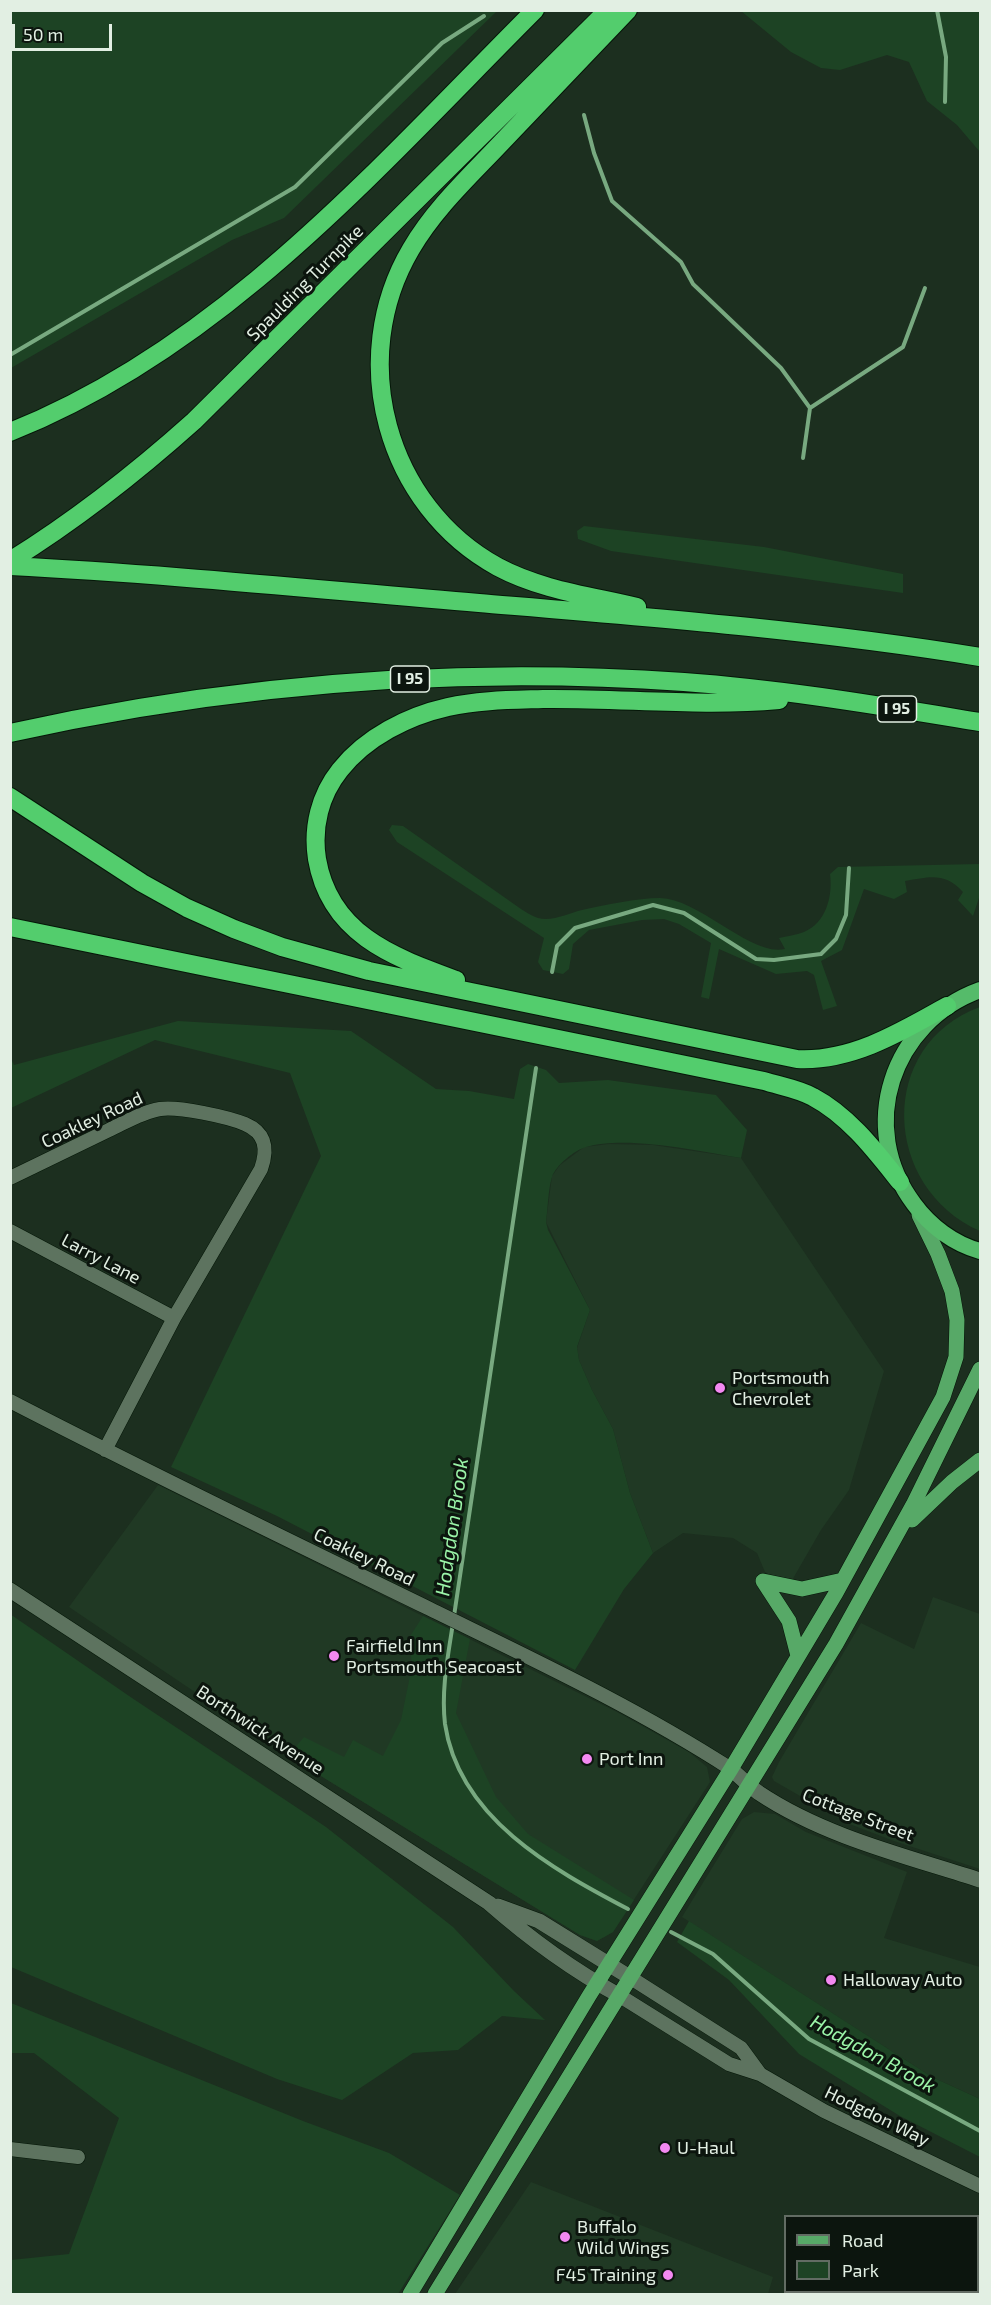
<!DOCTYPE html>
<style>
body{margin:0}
#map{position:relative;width:991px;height:2305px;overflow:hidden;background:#1c2f1f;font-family:"Exo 2",sans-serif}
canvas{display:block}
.frame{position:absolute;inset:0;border:12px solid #e2efe3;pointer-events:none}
.legend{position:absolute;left:784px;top:2215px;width:195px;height:78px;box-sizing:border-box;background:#0c150e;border:2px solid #626c63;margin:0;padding:8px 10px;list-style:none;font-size:18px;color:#e2efe3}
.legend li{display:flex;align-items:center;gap:12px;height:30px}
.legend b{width:30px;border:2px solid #626c63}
.scale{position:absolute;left:12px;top:24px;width:100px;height:27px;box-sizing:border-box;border:3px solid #e2efe3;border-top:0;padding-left:8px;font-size:18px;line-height:21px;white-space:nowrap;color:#e2efe3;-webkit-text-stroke:4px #0c150e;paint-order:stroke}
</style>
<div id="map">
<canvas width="991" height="2305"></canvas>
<div class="frame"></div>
<ul class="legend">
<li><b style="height:8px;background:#57a967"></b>Road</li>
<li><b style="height:16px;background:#1d4324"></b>Park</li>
</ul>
<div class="scale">50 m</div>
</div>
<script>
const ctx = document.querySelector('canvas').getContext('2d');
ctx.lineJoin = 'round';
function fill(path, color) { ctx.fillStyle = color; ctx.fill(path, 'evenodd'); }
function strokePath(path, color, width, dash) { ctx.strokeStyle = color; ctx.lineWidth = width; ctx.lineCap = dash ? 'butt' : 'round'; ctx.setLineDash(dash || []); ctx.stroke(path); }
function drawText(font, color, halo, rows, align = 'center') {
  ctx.font = font + ' "Exo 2",sans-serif'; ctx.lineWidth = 6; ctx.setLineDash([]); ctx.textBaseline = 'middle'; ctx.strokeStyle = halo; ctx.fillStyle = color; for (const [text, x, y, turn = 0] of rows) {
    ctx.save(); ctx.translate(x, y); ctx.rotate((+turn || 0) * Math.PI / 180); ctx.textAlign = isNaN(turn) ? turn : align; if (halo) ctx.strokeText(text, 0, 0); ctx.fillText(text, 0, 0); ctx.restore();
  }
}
fill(new Path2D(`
 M 609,1144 L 653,1145 L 741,1158 L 884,1371 L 849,1490 L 821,1530 L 791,1582 L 774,1578 L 765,1572 L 757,1553 L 733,1538 L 683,1533 L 653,1553 L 630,1493 L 613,1429 L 592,1390 L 579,1360 L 577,1348 L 590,1310 L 546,1222 L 552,1176 L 560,1165 L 584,1147 Z
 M 158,1485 L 617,1712 L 689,1752 L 707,1767 L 710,1782 L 613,1932 L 597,1941 L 580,1935 L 303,1765 L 69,1607 Z
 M 933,1597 L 980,1614 L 980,1869 L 894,1841 L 847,1823 L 774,1781 L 772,1777 L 779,1762 L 861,1623 L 914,1649 Z
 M 754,1812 L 775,1814 L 806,1832 L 907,1872 L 884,1938 L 980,1967 L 980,2099 L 932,2077 L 682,1917 L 742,1819 Z
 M 531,2182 L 773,2277 L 768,2294 L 455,2294 Z`), '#203924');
fill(new Path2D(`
 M 10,11 L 11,10 L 497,11 L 284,218 L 232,240 L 11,368 Z
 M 741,11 L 980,11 L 980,152 L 957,125 L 927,101 L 909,62 L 887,55 L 840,70 L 821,68 L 791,52 Z
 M 584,526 L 764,547 L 903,574 L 903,593 L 611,551 L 578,539 L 577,531 Z
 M 392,825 L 403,826 L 521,909 C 526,912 532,916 538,918 C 552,922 569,913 582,910 C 605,905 637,898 660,898 C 700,899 751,957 785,949 L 779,938 C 787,936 796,935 804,932 C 826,923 833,896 830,874 L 838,867 L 979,864 L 980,895 L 973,916 L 958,900 L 963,892 C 944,872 931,877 905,881 L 907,892 L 894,899 L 864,889 L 842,950 L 821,961 L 837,1006 L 823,1010 L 814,975 L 807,971 L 776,974 L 719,949 L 709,999 L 701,997 L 711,943 L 679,924 L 664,919 L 642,920 L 589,930 L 573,944 L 569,969 L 563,974 L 543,970 L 538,962 L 544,938 L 397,842 L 389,830 Z
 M 980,1007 L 980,1231 C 882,1188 876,1045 980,1007 Z
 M 178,1021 L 351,1031 L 436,1089 L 469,1091 L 514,1099 L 520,1069 L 528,1064 L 546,1070 L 559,1083 L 608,1080 L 716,1095 L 747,1130 L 741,1158 C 699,1151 626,1135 586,1147 C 575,1150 556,1165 552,1177 C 548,1190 548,1208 546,1222 L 548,1230 L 590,1310 L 577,1347 L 579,1360 L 592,1390 L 613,1429 L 630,1493 L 653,1553 L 624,1589 L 575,1670 L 277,1516 L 171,1467 L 321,1156 L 290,1073 L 155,1040 L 11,1108 L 10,1057 L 14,1065 Z
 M 10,1614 L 132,1698 L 326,1827 L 453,1927 L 514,1991 L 545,2020 L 502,2016 L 458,2050 L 413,2053 L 342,2100 L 277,2079 L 11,1967 Z
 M 423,1616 L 470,1639 L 456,1713 L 496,1797 L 528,1834 L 634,1900 L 613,1932 L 597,1941 L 580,1935 L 303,1765 L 293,1750 L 304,1737 L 344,1757 L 353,1740 L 383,1756 L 401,1720 L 412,1666 L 409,1638 Z
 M 689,1921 L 932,2077 L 980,2099 L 980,2157 L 900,2116 L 799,2054 L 729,1980 L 677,1942 Z
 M 11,2003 L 303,2121 L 389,2153 L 460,2195 L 398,2294 L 11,2294 L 11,2260 L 69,2254 L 119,2118 L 34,2053 L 11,2053 Z`), '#1d4324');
strokePath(new Path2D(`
 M 937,10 L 946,57 L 945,102
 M 584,115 L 594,153 L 612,201 L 681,262 L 693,284 L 781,368 L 810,408
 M 10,355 L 295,187 L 442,43 L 484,16
 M 803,458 L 810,408 L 903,347 L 925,288
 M 552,972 L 557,946 L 575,928 L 653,905 L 684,913 L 756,959 L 774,960 L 821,954 L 836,939 L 846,915 L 849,868
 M 454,1616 L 536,1068
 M 453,1623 C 448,1656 441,1690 445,1724 C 459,1818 552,1869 628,1909
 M 671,1932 L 713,1954 L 809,2039 L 980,2131`), '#78a980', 4);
const minor = new Path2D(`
 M 10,1178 C 43,1162 76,1146 109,1130 C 126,1122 142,1112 160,1109 C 178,1106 228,1117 245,1124 C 266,1133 268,1149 261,1169 L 174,1318 L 105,1450
 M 10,1231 L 174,1318
 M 10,1401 C 149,1473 290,1541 430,1609 C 532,1659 635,1707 731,1769
 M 631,1978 L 741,2048 L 760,2074
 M 620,1996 L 729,2064 L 760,2074 L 824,2111 L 980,2186
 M 10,2149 L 78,2157`);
const tertiary = new Path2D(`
 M 10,1590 L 489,1903 C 531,1940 571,1969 620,1996
 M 731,1769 C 740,1777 749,1786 759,1793 C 825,1837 906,1856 980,1880
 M 498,1906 L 539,1921 L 631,1978`);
const primary = new Path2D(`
 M 912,1520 L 952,1482 L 980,1460
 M 763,1581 L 789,1621 L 798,1656
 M 763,1581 L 802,1589 L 843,1580
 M 410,2294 L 589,1996 L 731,1769 L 836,1593 L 943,1397 L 956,1357 L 957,1320 L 952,1291 L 938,1254 L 919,1215
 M 435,2294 L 836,1644 L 913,1505 L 980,1369`);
const trunk = new Path2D(`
 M 980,990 C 892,1022 856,1127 914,1204 C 930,1226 954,1244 980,1251`);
const motorway = new Path2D(`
 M 628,10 C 586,54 544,98 502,142 C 470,176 435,208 411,249 C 346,359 386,506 498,567 C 541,590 591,596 637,607
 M 10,432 C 223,347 377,168 535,10
 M 10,561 C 76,520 136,473 194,421 L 608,10
 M 10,566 C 167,574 323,590 479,603 C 647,617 815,630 980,657
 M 10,733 C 231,684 459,666 684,682 C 783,689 882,706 980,722
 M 10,797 L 142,883 L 187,908 L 234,929 L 282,947 L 369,971 L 797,1059 C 851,1062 901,1032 947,1006
 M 10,927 L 764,1081 C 780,1086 799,1089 813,1097 C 849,1116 876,1152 900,1182
 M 456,980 C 394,957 330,935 317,859 C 312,827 320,795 340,770 C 366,737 408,716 448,707 C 479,700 511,700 543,699 C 621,698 701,707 779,700`);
strokePath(minor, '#051708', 15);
strokePath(tertiary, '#051708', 16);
strokePath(primary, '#051708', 16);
strokePath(trunk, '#051708', 18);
strokePath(motorway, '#051708', 20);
strokePath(minor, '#5d735f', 14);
strokePath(tertiary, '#5d735f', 15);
strokePath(primary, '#57a967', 15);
strokePath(trunk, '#55bb6a', 16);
strokePath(motorway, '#53cd6d', 18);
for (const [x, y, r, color] of [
 [720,1388,6,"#f389f1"],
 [334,1656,6,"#f389f1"],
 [587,1759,6,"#f389f1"],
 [831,1980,6,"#f389f1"],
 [665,2148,6,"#f389f1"],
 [565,2237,6,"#f389f1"],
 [668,2275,6,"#f389f1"]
]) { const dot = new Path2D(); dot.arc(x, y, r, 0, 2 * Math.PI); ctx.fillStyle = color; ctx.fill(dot); strokePath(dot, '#0c150e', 2); }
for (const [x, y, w] of [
 [410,679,39],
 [897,709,39]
]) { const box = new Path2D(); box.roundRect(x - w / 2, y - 13, w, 26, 4.5); ctx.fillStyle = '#0c150e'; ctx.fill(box); strokePath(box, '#e2efe3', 1.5); }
drawText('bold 16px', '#e2efe3', null, [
 ["I 95",410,679],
 ["I 95",897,709]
]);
drawText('18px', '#e2efe3', '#0c150e', [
 ["Spaulding Turnpike",305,283,-45],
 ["Coakley Road",92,1120,-25],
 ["Larry Lane",101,1259,28],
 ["Coakley Road",364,1557,26],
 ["Borthwick Avenue",260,1730,33],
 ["Cottage Street",858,1815,21],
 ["Hodgdon Way",877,2116,26]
]);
drawText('18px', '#e2efe3', '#0c150e', [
 ["Portsmouth",732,1378],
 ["Chevrolet",732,1399],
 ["Fairfield Inn",346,1646],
 ["Portsmouth Seacoast",346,1667],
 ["Port Inn",599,1759],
 ["Halloway Auto",843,1980],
 ["U-Haul",677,2148],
 ["Buffalo",577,2227],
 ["Wild Wings",577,2248],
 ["F45 Training",656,2275,"right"]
], 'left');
drawText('italic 20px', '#9bf4a8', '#0c150e', [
 ["Hodgdon Brook",452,1527,-82],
 ["Hodgdon Brook",873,2054,29]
]);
</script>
